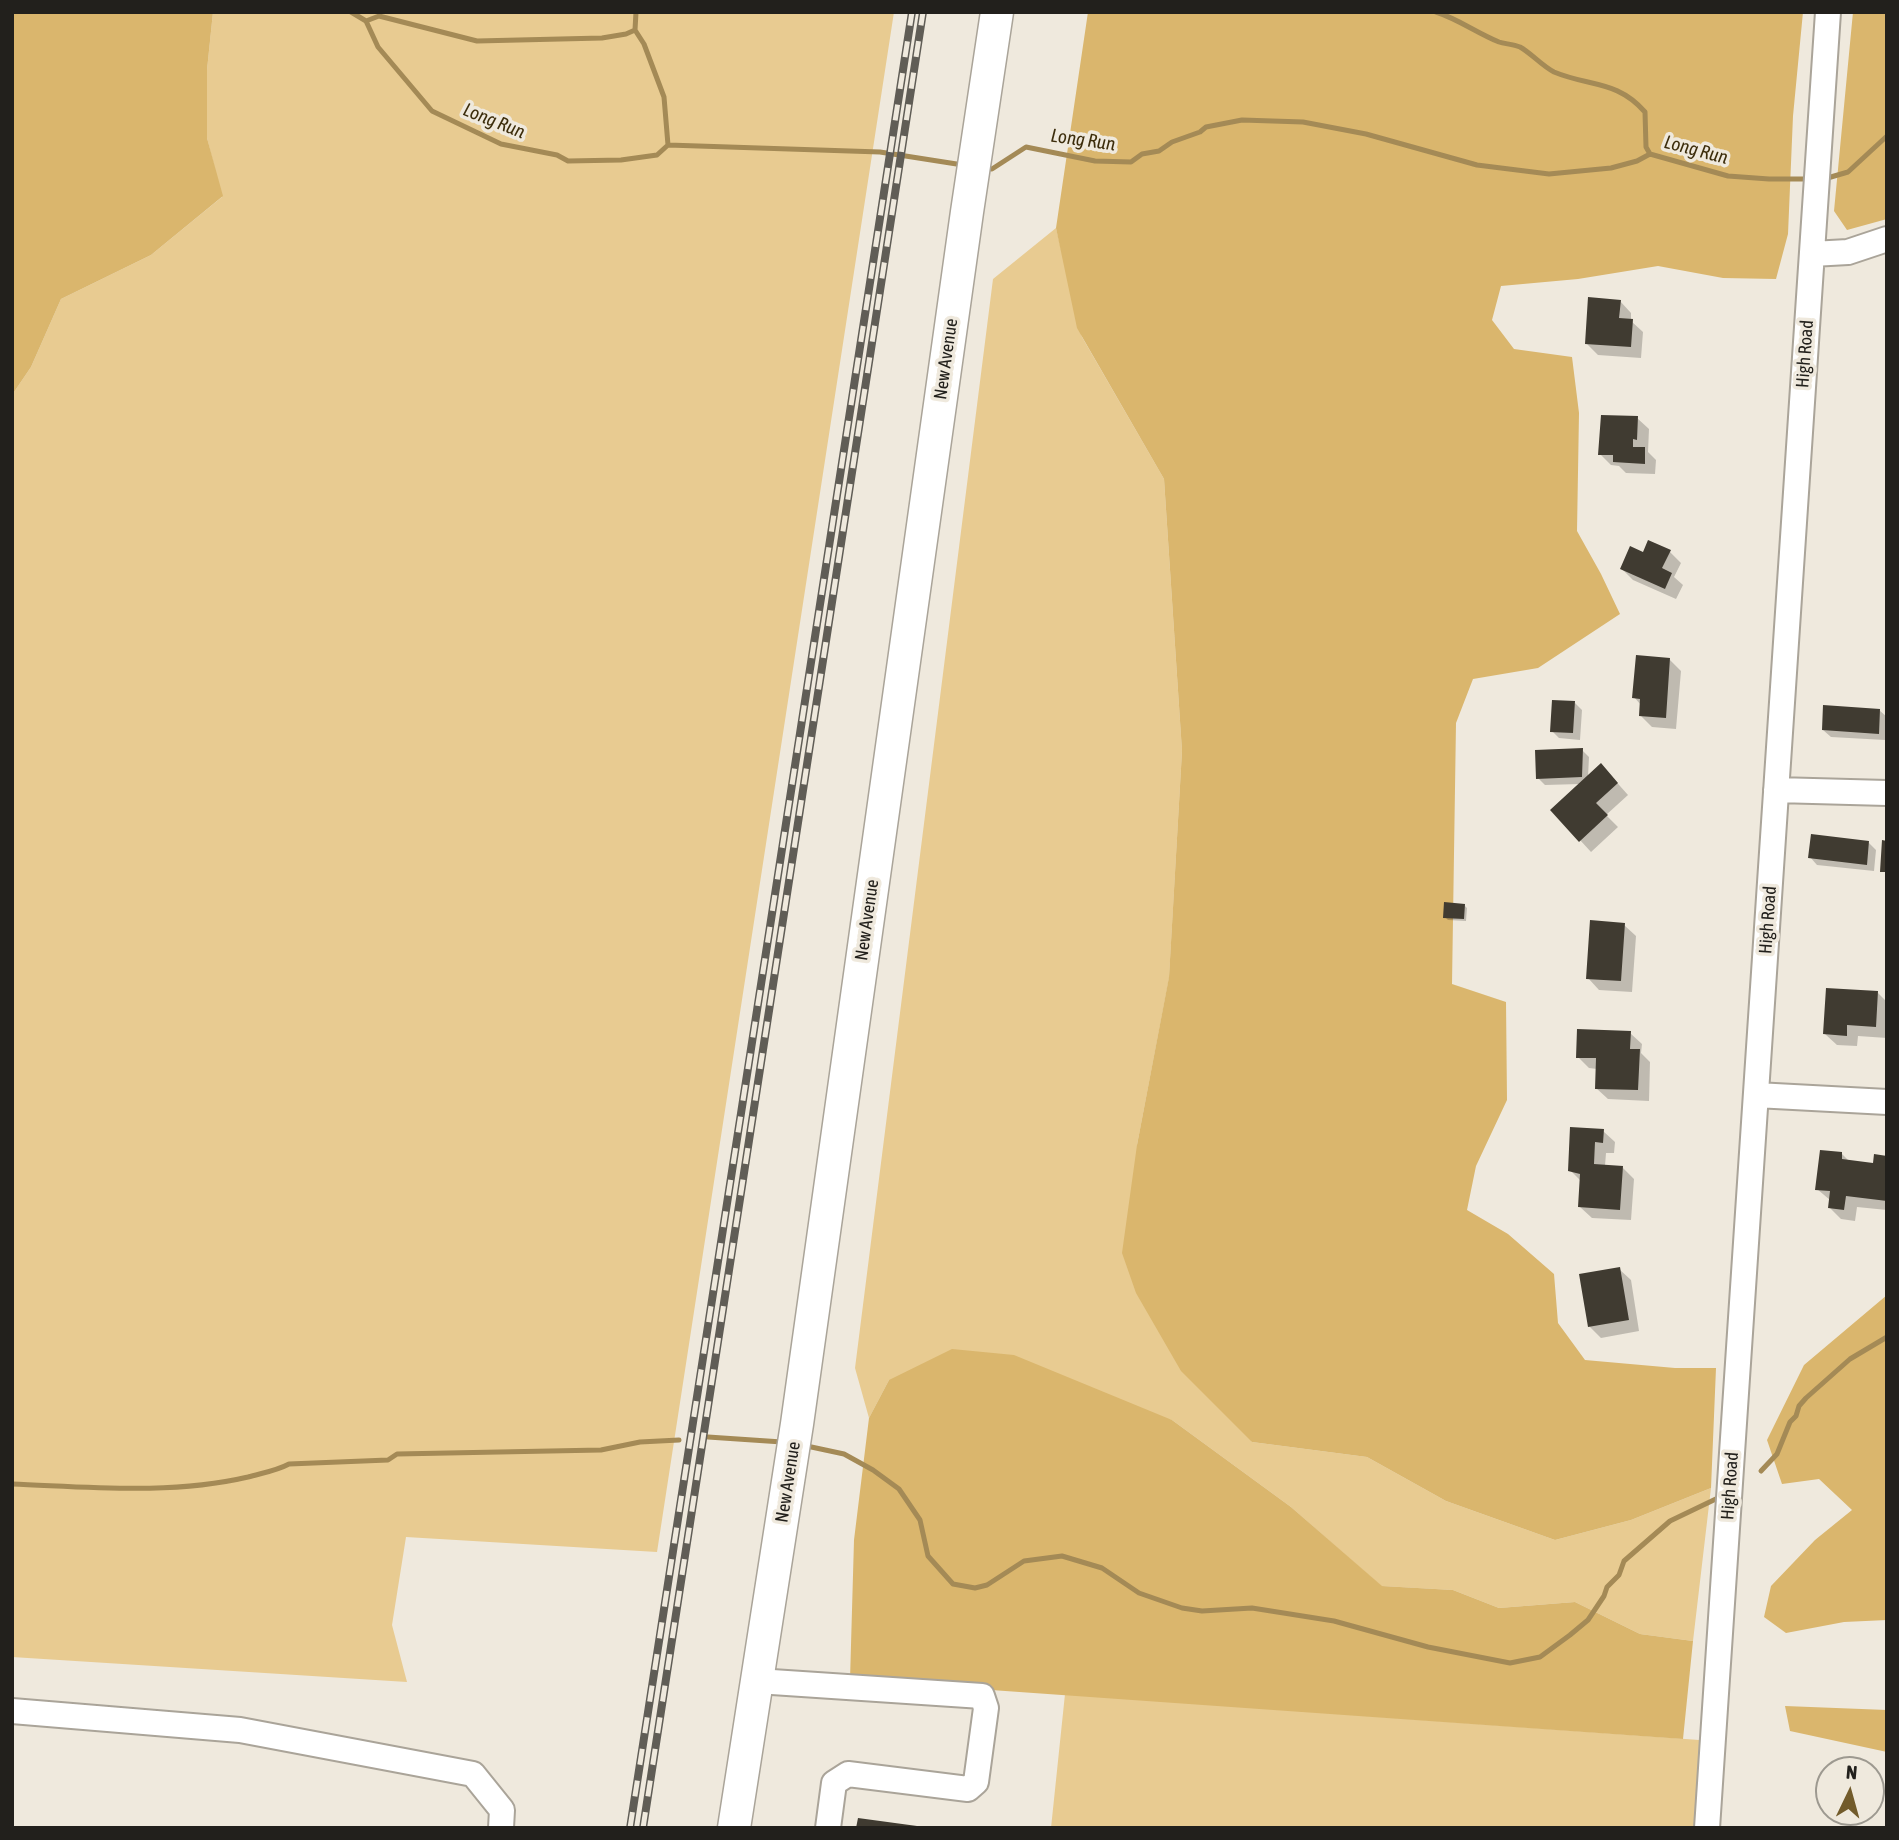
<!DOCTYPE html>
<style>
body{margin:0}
#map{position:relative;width:1899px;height:1840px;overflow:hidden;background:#efe9dd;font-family:"Asap Condensed",sans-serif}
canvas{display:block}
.frame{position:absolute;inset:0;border:14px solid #22201c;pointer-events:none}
.north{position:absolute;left:1815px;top:1756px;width:70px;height:70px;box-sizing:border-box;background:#efe9dd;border:2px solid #9d9990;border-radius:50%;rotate:5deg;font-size:19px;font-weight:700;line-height:28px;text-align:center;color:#22201c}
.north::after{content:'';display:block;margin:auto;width:24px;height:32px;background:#725b2b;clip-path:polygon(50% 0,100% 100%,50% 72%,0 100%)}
</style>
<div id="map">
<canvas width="1899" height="1840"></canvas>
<div class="frame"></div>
<div class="north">N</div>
</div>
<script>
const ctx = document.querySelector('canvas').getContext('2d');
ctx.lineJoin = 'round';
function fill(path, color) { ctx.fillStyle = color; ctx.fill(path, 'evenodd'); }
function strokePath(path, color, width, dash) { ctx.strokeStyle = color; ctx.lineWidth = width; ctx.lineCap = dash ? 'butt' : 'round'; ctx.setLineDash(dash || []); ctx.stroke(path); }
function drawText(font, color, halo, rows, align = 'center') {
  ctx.font = font + ' "Asap Condensed",sans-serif'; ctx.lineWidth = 7; ctx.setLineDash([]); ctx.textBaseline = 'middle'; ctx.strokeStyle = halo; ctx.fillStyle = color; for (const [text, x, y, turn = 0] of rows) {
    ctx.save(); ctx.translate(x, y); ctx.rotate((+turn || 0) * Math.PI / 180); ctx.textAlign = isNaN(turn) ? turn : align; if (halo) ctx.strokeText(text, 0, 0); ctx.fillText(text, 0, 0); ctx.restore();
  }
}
fill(new Path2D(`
 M 213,12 L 894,12 L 657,1552 L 406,1537 L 392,1625 L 407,1682 L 12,1657 L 12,395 L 31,367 L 61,299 L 151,255 L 222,197 L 207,138 L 207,70 Z
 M 1056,228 L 1082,337 L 1164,479 L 1182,751 L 1169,978 L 1137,1145 L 1252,1442 L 1367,1457 L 1446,1501 L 1555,1540 L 1631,1520 L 1711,1488 L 1693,1641 L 1640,1634 L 1575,1602 L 1499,1608 L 1453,1590 L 1381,1586 L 1291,1507 L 1172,1420 L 889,1380 L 869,1418 L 855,1368 L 993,279 Z
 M 1065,1694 L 1713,1741 L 1707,1828 L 1051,1828 Z`), '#e8cb91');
fill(new Path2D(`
 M 12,12 L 213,12 L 207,70 L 207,138 L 223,196 L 151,255 L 61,299 L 31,367 L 12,395 Z
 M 1088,12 L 1803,12 L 1793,116 L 1788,234 L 1776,279 L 1723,278 L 1658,266 L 1578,279 L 1501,286 L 1492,320 L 1514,349 L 1572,357 L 1579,413 L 1577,531 L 1601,574 L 1620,614 L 1538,668 L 1473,679 L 1456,723 L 1452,984 L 1506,1002 L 1507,1100 L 1476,1166 L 1467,1210 L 1508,1234 L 1554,1274 L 1558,1323 L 1585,1360 L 1675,1368 L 1716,1368 L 1711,1488 L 1631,1520 L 1555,1540 L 1446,1501 L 1367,1457 L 1252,1442 L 1181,1371 L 1136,1293 L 1122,1253 L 1137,1145 L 1169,977 L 1182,751 L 1164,479 L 1077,328 L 1056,228 Z
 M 1853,12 L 1887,12 L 1887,219 L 1847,230 L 1834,211 Z
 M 1887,1295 L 1887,1620 L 1844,1622 L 1786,1633 L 1764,1617 L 1771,1586 L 1815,1540 L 1852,1510 L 1819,1479 L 1782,1484 L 1767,1440 L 1804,1365 Z
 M 952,1349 L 1014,1355 L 1172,1420 L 1291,1507 L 1382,1586 L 1453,1590 L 1499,1608 L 1575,1602 L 1640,1634 L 1693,1641 L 1683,1739 L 850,1680 L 854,1540 L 869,1418 L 889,1380 Z
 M 1785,1706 L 1887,1710 L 1887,1752 L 1790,1731 Z`), '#dab66d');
fill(new Path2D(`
 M 1620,301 L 1631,313 L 1631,321 L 1643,332 L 1641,358 L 1598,355 L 1586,343 Z
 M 1637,418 L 1649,429 L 1648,452 L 1656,460 L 1655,474 L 1626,473 L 1619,466 L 1611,465 L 1600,454 Z
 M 1670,552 L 1681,563 L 1674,577 L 1683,585 L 1676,599 L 1633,580 L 1622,569 L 1644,554 Z
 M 1669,659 L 1681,671 L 1676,729 L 1652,727 L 1641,716 L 1641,705 L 1634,697 Z
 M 1575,703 L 1582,710 L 1580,740 L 1559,738 L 1552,731 Z
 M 1879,710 L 1887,717 L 1885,740 L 1831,737 L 1823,730 Z
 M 1582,750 L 1589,757 L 1588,777 L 1612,777 L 1628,795 L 1606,815 L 1618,827 L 1591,852 L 1580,840 L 1580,784 L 1545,785 L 1538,778 Z
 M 1869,843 L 1876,850 L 1874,871 L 1817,865 L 1810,857 Z
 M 1464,905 L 1467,908 L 1466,921 L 1448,920 L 1445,917 Z
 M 1624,925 L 1636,936 L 1632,992 L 1599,990 L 1588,978 Z
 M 1878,993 L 1887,1002 L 1887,1038 L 1858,1036 L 1857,1046 L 1837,1045 L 1825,1034 Z
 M 1630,1033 L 1642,1044 L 1641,1053 L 1650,1062 L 1649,1101 L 1608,1099 L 1596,1088 L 1597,1069 L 1589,1068 L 1578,1057 Z
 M 1603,1131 L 1615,1142 L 1614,1153 L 1606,1153 L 1605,1166 L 1622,1167 L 1634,1179 L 1631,1220 L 1592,1218 L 1580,1207 L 1582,1182 L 1570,1170 Z
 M 1842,1154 L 1850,1162 L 1874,1165 L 1887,1158 L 1887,1210 L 1857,1207 L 1855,1221 L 1841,1219 L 1829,1207 L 1830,1200 L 1817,1189 Z
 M 1619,1269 L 1631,1280 L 1639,1331 L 1601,1338 L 1589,1326 Z`), '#0003');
strokePath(new Path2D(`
 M 351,12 L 366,21 L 378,47 L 432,111 L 501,144 L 557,155 L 568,161 L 621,160 L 657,155 L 668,145 L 880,152 L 963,165
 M 636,12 L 635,30 L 644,44 L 664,97 L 668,145
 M 1436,12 C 1458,19 1477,33 1499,42 C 1505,44 1513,44 1520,47 C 1531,53 1542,66 1554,72 C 1590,87 1617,80 1645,112 L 1646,147 L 1650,154
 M 366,21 L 379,16 L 477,41 L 602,38 L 626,34 L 635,30
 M 1650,154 L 1728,176 L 1769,179 L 1811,179
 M 983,168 L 992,169 L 1026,147 L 1095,161 L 1131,162 L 1142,154 L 1159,151 L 1172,142 L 1200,132 L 1206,127 L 1242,120 L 1303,122 L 1366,134 L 1477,165 L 1549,174 L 1611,168 L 1637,161 L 1650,154
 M 1824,179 L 1848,172 L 1887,136
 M 708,1437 L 782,1442
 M 802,1445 L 844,1454 L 873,1470 L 899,1489 L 920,1520 L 928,1556 L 953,1584 L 975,1588 L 987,1585 L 1024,1561 L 1062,1556 L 1102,1568 L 1139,1593 L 1182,1608 L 1202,1611 L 1252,1608 L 1334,1621 L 1428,1647 L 1510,1663 L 1540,1657 L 1570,1635 L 1588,1620 L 1604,1596 L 1607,1587 L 1619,1575 L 1624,1561 L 1670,1521 L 1720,1497
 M 1761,1471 L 1777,1454 L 1790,1422 L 1796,1416 L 1799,1406 L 1806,1398 L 1850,1359 L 1887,1337
 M 12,1484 C 91,1487 171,1495 248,1477 C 262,1473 276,1471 289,1464 L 388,1460 L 397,1454 L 601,1450 L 640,1442 L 679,1440`), '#a48a56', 5);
fill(new Path2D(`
 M 1588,297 L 1621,300 L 1619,318 L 1633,319 L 1631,347 L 1585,344 Z
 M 1601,415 L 1638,416 L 1637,440 L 1633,439 L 1633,447 L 1645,447 L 1645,464 L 1613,462 L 1613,455 L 1598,455 Z
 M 1648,540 L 1671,550 L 1662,568 L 1672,573 L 1665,589 L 1620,569 L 1630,546 L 1643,552 Z
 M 1636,655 L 1670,658 L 1666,718 L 1639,716 L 1640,699 L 1632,698 Z
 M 1552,700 L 1575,701 L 1573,733 L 1550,732 Z
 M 1823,705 L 1880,709 L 1879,734 L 1822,730 Z
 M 1583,748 L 1582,777 L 1536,779 L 1535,750 Z
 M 1601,763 L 1618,783 L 1596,803 L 1608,815 L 1579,842 L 1550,810 Z
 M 1811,834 L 1869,841 L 1867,865 L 1808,858 Z
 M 1882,840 L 1887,841 L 1887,872 L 1880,872 Z
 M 1444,902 L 1465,904 L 1464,919 L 1443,918 Z
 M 1590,920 L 1625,923 L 1621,981 L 1586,979 Z
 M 1826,988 L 1878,991 L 1876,1027 L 1847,1025 L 1847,1036 L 1823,1034 Z
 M 1577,1029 L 1631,1031 L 1630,1049 L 1640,1049 L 1638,1090 L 1595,1089 L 1596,1058 L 1576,1058 Z
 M 1570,1127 L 1604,1129 L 1603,1143 L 1595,1142 L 1594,1164 L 1623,1166 L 1620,1210 L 1578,1207 L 1580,1174 L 1568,1171 Z
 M 1820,1150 L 1842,1152 L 1842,1159 L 1873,1163 L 1874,1154 L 1887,1156 L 1887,1201 L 1846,1196 L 1844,1210 L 1828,1208 L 1830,1191 L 1815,1190 Z
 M 1620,1267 L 1629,1320 L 1588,1327 L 1579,1274 Z
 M 858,1818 L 917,1826 L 916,1828 L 856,1828 Z`), '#403b31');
const minor = new Path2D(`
 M 1812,254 L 1848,252 L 1887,239
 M 1776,790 L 1887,793
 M 1756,1095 L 1887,1102
 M 757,1681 L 982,1696 L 986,1708 L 976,1782 L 968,1789 L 848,1774 L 834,1783 L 828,1828
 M 12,1711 L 240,1730 L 473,1774 L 502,1810 L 501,1828
 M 1707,1828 L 1828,12`);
const major = new Path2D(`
 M 734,1828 L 797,1424 L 967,212 L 997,12`);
strokePath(minor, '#aaa499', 28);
strokePath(major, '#aaa499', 35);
strokePath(minor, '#fff', 24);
strokePath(major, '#fff', 32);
const rail = new Path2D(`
 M 630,1828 L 912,12
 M 643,1828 L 923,12`);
strokePath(rail, '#605d56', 8);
strokePath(rail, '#efe9dd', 5, [16]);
drawText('18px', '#22201c', '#efe9dd', [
 ["High Road",1805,354,-86],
 ["New Avenue",946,359,-82],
 ["New Avenue",867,920,-82],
 ["High Road",1768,920,-86],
 ["New Avenue",788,1482,-81],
 ["High Road",1730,1486,-86]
]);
drawText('italic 19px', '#3c2d0c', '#efe9dd', [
 ["Long Run",494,121,22],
 ["Long Run",1083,140,8],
 ["Long Run",1696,150,15]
]);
</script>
